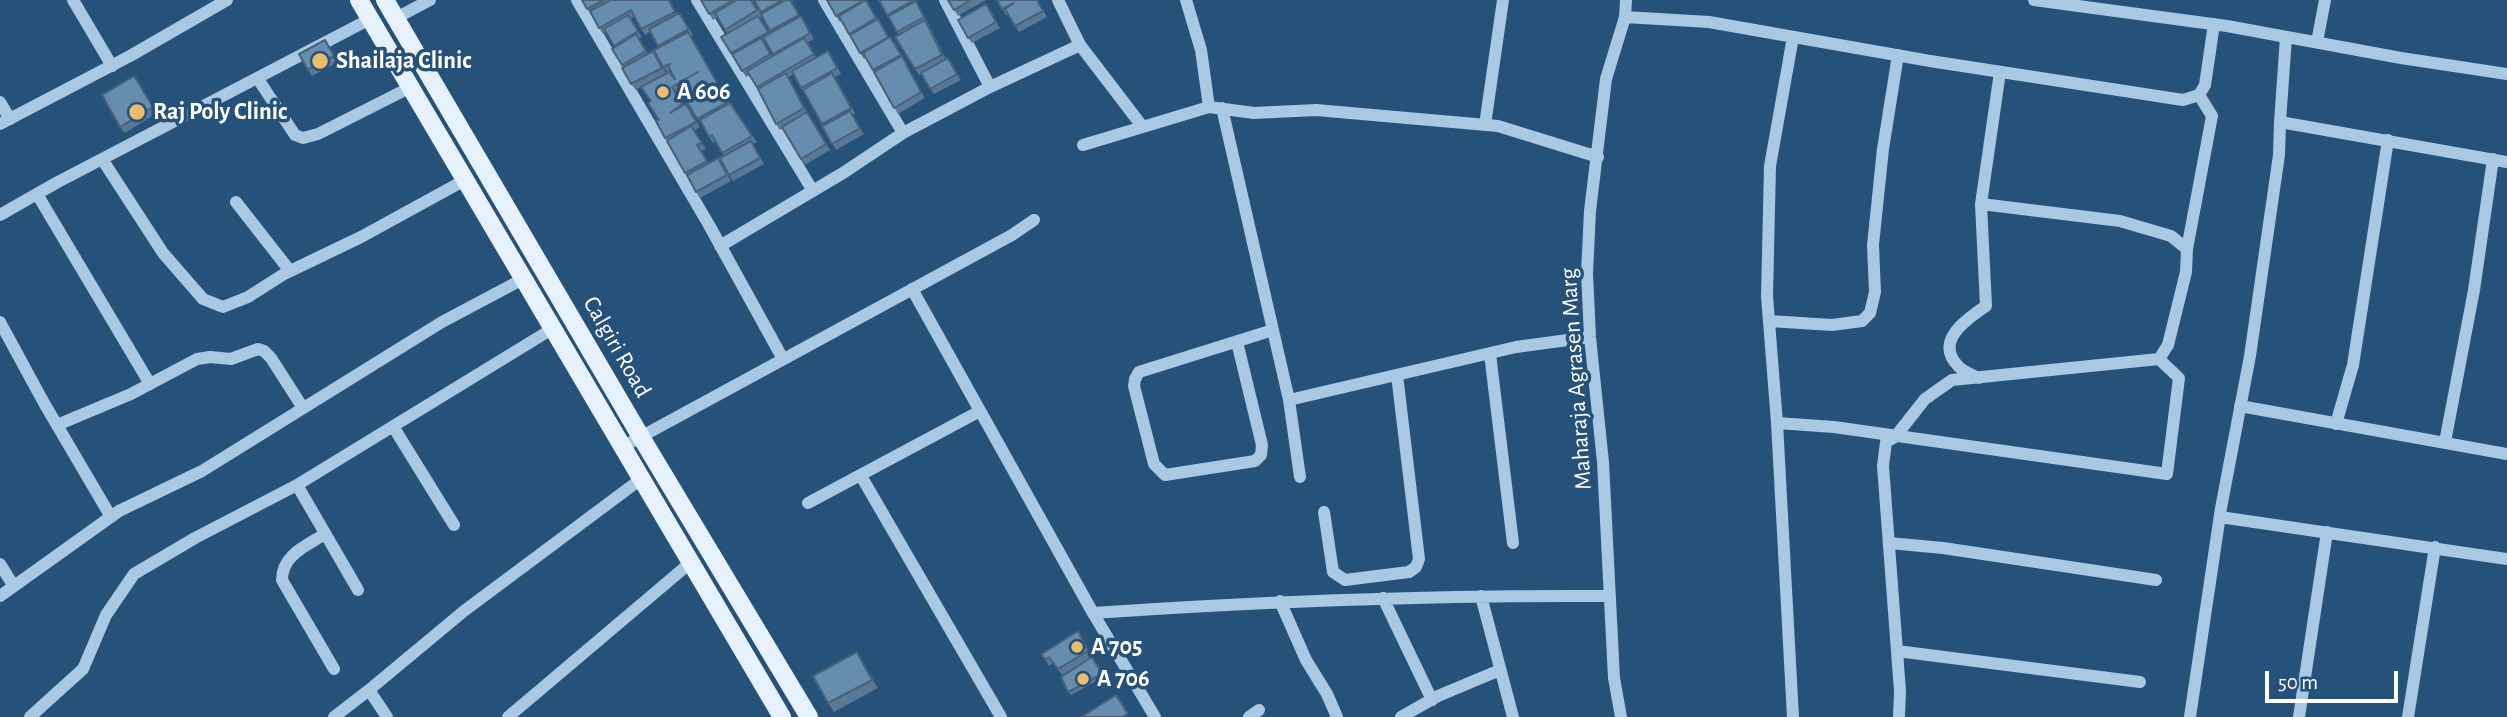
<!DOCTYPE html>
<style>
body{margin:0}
#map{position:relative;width:2507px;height:717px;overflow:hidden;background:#265178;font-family:"Alegreya Sans",sans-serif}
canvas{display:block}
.scale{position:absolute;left:2265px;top:671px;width:133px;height:32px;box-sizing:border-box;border:4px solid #fff;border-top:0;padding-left:9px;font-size:21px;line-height:24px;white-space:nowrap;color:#fff;-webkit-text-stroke:5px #265178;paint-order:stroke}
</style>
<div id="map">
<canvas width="2507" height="717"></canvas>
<div class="scale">50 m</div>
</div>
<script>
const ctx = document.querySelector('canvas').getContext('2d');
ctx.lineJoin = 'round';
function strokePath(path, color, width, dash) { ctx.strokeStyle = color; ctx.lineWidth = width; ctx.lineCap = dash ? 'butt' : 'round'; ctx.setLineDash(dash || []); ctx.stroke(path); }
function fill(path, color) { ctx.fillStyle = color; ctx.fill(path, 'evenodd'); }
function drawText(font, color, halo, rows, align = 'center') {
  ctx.font = font + ' "Alegreya Sans",sans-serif'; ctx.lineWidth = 7; ctx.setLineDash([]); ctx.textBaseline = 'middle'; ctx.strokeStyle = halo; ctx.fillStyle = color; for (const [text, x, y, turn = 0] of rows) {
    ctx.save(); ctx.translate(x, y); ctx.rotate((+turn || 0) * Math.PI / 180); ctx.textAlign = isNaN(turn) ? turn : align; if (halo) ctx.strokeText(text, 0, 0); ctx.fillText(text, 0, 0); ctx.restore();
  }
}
strokePath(new Path2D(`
 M 73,0 L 112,66
 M 577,0 L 709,225 L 783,359
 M 697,0 L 813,191
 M 824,0 L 903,133
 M 945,0 L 990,87
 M 1058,0 L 1080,45 L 1142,126
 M 1186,0 L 1201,50 L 1209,107
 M 2034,0 L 2227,26 L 2401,58 L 2507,74
 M 1625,17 L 1709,22 L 1930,61 L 2183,100 L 2199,95 L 2205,85 L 2214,24
 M 396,18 L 430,0
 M 2317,42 L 2325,0
 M 258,79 L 295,135 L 303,138 L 318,134 L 411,87
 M 0,102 L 10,119
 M 1222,108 L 1289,400 L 1300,477
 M 2280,122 L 2286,37
 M 0,124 L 130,56 L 227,0
 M 1485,125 L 1503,0
 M 1083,145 L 1209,107 L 1254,113 L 1316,110 L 1498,126 L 1598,157
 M 102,159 L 163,253 L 203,299 L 223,307 L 248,297 L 284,274 L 361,237 L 465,180
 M 37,194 L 150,384
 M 236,202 L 290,271
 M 0,215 L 56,183 L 370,19
 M 720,246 L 843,173 L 903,133 L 990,87 L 1080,45
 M 2187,249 L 2212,116 L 2199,95
 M 912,289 L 1093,613 L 1155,717
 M 1769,321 L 1832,325 L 1862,321 L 1870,313 L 1875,292 L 1873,245 L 1883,149 L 1898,55
 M 0,322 L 44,403 L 111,517
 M 1237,342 L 1262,445 L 1261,455 L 1255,461 L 1165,475 L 1154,464 L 1134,386 L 1135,379 L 1139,372 L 1273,330
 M 1490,354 L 1513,543
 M 1979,378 C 1973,375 1964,372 1959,367 C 1933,341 1967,319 1986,306 L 1981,204 L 2000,72
 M 1289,400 L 1516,347 L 1590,337
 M 2240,406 L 2507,454
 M 1777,423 L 1834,427 L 2167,474 L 2179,378 L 2159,359
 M 2336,424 L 2353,365 L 2388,140
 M 57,425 L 131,394 L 197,359 L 210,357 L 231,359 L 258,349 L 264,351 L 271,358 L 303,408
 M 394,428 L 454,525
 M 2445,442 L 2474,290 L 2493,159
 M 622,447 L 1012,235 L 1034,220
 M 861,476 L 1001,717
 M 297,485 L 358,590
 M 808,503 L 980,411
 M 1324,512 L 1333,572 L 1345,580 L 1409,572 L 1416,567 L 1419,559 L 1397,375
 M 2220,517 L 2507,559
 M 325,534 C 306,546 282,555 282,580 L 334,669
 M 1889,543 L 1943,548 L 2156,580
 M 0,564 L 13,585
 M 0,596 L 119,511 L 202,471 L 442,322 L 523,279
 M 1481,596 L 1513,717
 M 1383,598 L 1432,700
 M 1280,601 L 1306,660 L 1327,694 L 1337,717
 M 1093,613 C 1265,601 1437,595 1609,596
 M 1897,651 L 2140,682
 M 30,717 L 83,669 L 106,615 L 134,574 L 195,538 L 297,485 L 552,329
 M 334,717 L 369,690
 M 387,717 L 369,690 L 464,611 L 641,479
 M 508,717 L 690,563
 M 1249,717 L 1259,710
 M 1401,717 L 1438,696 L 1500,670
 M 1621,717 L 1614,678 L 1603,462 L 1590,337 L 1587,273 L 1590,211 L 1606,79 L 1625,17 L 1626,0
 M 1793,717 L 1777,423 L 1767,296 L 1770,166 L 1793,37
 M 1899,717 L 1900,691 L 1883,466 L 1886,442 L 1895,437 L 1925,399 L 1952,380 L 2159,359 L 2168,345 L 2186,272 L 2187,249 L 2171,236 L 2120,221 L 1981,204
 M 2190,717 L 2221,508 L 2250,356 L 2279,155 L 2280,122 L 2507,162
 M 2299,717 L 2327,532
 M 2408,717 L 2435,547`), '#a8c8e3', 12);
strokePath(new Path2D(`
 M 359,0 L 782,717
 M 385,0 L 641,437 L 809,717`), '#e7f1fc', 18);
fill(new Path2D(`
 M 582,0 L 670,0 L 677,14 L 679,13 L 684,19 L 693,35 L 691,36 L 729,104 L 730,103 L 757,142 L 752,144 L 764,164 L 733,181 L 729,175 L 724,156 L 716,141 L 713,143 L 709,137 L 681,90 L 676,93 L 684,106 L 690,110 L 700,127 L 694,131 L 706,149 L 701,151 L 708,163 L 722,164 L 731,181 L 700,198 L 665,138 L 651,101 L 641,87 L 636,90 L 631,84 L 623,67 L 612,49 L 615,47 L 606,32 L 603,34 L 599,28 ZM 634,17 L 645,35 L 650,32 L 659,47 L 663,67 L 667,72 L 666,73 L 657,57 L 648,53 L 639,39 L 642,37 L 630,19 Z
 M 701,0 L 752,0 L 762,16 L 760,17 L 769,34 L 772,33 L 761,14 L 762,13 L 754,0 L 793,0 L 793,1 L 792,2 L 814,39 L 808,42 L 816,57 L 832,57 L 841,74 L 835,77 L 855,113 L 853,115 L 864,134 L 836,150 L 794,74 L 789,77 L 808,114 L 830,150 L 805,165 L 783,128 L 780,130 L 776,124 L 750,75 L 746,77 L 731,53 L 727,33 L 717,17 L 713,20 ZM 766,41 L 774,55 L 772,56 L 764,42 Z
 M 827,0 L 866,0 L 889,38 L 895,43 L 925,98 L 898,114 L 866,58 L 864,59 L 860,53 L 842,21 L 840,22 L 836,16 Z
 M 879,0 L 915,0 L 928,23 L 946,59 L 948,58 L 961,80 L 934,94 L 921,74 L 919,75 L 915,69 L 899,35 Z
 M 948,0 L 986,0 L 958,16 Z
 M 997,0 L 1037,0 L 1047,17 L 1019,32 L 1008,14 L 1006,15 Z
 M 990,10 L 1000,28 L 972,43 L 968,38 Z
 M 329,46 L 338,62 L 312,76 L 308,70 Z
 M 134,76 L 157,113 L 125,133 L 120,127 Z
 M 1078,631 L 1092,657 L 1062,675 L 1053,663 L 1049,666 L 1042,654 Z
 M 857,652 L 878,688 L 834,712 L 828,703 Z
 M 1092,657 L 1104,677 L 1071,695 L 1068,692 Z`), '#587896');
fill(new Path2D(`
 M 925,20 L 930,26 L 946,60 L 942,55 Z
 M 688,32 L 692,38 L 732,108 L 728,102 Z
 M 786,73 L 790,79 L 808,114 L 804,108 Z
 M 857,652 L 863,661 L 878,688 L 872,680 Z`), '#47627a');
const building = new Path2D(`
 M 582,0 L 604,0 L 587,9 Z
 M 611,0 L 669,0 L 675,12 L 641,29 L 631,10 L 599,28 L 590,11 Z
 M 701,0 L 733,0 L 709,14 Z
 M 737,0 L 751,0 L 757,10 L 725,30 L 715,13 Z
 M 754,0 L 782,0 L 761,12 Z
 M 786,0 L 790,0 L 799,15 L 770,31 L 761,14 Z
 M 827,0 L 864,0 L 836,16 Z
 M 866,0 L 876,18 L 849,34 L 839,16 Z
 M 879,0 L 914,0 L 887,15 Z
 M 948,0 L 971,0 L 954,10 Z
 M 997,0 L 1037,0 L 1043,11 L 1015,26 L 1005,9 L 1014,3 L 1002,9 Z
 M 916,1 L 924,17 L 897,32 L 888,16 Z
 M 986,4 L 996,22 L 968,38 L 958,20 Z
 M 679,13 L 689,29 L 658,46 L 649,29 Z
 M 628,15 L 638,31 L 614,46 L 604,29 Z
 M 758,16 L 768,32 L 731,53 L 721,37 Z
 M 801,16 L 810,33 L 773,54 L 763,37 Z
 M 878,19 L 888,37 L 860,53 L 850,35 Z
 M 925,20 L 942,55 L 915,69 L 895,37 Z
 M 688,32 L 728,102 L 697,119 L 677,84 L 698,72 L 672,87 L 682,104 L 670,113 L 686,104 L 696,122 L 665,138 L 656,121 L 659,120 L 648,103 L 651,101 L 641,87 L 669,72 L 675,79 L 668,66 L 670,64 L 663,67 L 654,50 Z
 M 636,34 L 646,51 L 622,65 L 612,49 Z
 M 890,37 L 901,55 L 873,70 L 863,53 Z
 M 761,38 L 770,54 L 742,71 L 732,54 Z
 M 804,38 L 814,54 L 757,87 L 747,71 Z
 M 325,40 L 334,56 L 308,70 L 299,54 Z
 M 653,51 L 662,68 L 631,84 L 622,68 Z
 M 828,51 L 837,68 L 801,88 L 792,71 Z
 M 902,56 L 921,92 L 894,108 L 874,72 Z
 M 948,58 L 957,74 L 930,89 L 921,73 Z
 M 786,73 L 804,108 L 776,124 L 758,89 Z
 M 832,73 L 851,108 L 822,124 L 803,90 Z
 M 134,76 L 153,107 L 120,127 L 102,95 Z
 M 730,103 L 752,136 L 722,153 L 712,135 L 709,137 L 700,120 Z
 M 850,111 L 860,128 L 832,144 L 822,126 Z
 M 807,112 L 826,144 L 801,159 L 782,127 Z
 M 691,126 L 702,143 L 697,145 L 707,161 L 685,173 L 667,141 Z
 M 751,141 L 760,158 L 729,175 L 720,158 Z
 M 718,158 L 727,175 L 696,192 L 687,175 Z
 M 1078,631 L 1088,651 L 1058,669 L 1049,657 L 1045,660 L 1042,654 Z
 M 857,652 L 872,680 L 828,703 L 813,676 Z
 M 1092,657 L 1102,674 L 1068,692 L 1061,677 Z
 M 1116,695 L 1128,714 L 1122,717 L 1081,717 Z`);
fill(building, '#668cae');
strokePath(building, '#47627a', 2);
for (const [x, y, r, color] of [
 [320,61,9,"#ecbc6d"],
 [663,92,7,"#ecbc6d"],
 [137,112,9,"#ecbc6d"],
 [1077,647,7,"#ecbc6d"],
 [1083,679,7,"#ecbc6d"]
]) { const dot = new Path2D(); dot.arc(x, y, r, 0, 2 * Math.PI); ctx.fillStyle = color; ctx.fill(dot); strokePath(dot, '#265178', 2.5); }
drawText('bold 24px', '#fff', '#265178', [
 ["Shailaja Clinic",336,61],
 ["A 606",677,92],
 ["Raj Poly Clinic",153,112],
 ["A 705",1091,647],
 ["A 706",1097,679]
], 'left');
drawText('24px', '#fff', '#265178', [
 ["Calgiri Road",617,347,60],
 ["Maharaja Agrasen Marg",1576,379,-94]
]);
</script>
